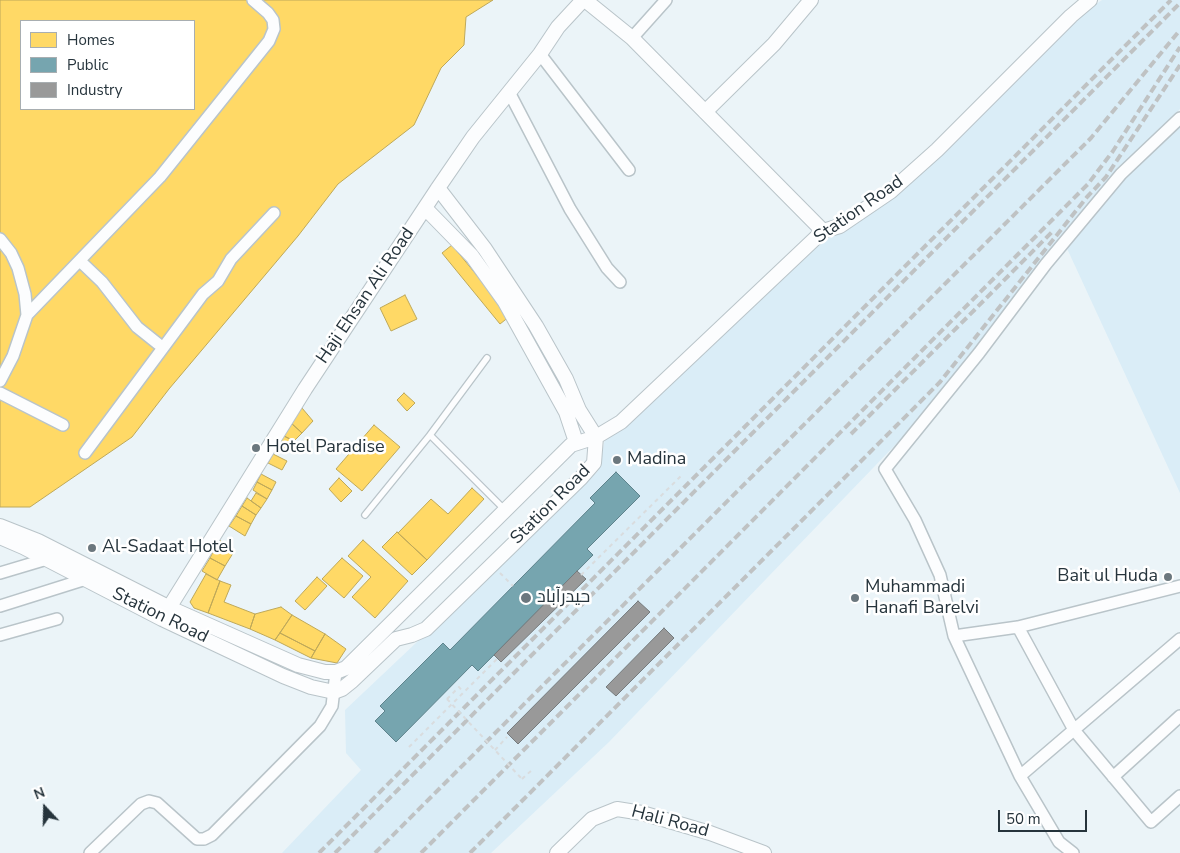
<!DOCTYPE html>
<html>
<head>
<meta charset="utf-8">
<style>
	body { margin:0 }
	#map { position:relative; width:1180px; height:853px; overflow:hidden; background:#ebf4f8; font-family:"Nunito Sans",sans-serif }
	canvas { display:block }
	.legend { position:absolute; left:20px; top:20px; width:175px; height:90px; box-sizing:border-box; background:#fff; border:1px solid #a8aeb1; margin:0; padding:6px 9px; list-style:none; font-size:15px; color:#26343c }
	.legend li { display:flex; align-items:center; gap:10px; height:25px }
	.legend b { width:25px; border:1px solid #a8aeb1 }
	.north { position:absolute; left:20px; top:783px; width:50px; height:50px; -webkit-text-stroke:4px #fff; paint-order:stroke; rotate:339deg; font-size:14px; font-weight:700; line-height:20px; text-align:center; color:#26343c }
	.north::after { content:''; display:block; margin:auto; width:18px; height:22px; background:#26343c; clip-path:polygon(50% 0,100% 100%,50% 72%,0 100%) }
	.scale { position:absolute; left:998px; top:810px; width:89px; height:22px; box-sizing:border-box; border:2px solid #26343c; border-top:0; padding-left:6px; font-size:15px; line-height:18px; white-space:nowrap; color:#26343c; -webkit-text-stroke:4px #fff; paint-order:stroke }
</style>
</head>
<body>
<div id="map">
<canvas width="1180" height="853"></canvas>
<ul class="legend">
<li><b style="height:14px;background:#ffd966"></b>Homes</li>
<li><b style="height:14px;background:#76a5af"></b>Public</li>
<li><b style="height:14px;background:#999"></b>Industry</li>
</ul>
<div class="north">N</div>
<div class="scale">50 m</div>
</div>
<script>
const c = document.querySelector('canvas').getContext('2d');
c.lineJoin = 'round';
function fill(path, color) { c.fillStyle = color; c.fill(path, 'evenodd'); }
const shape = rows => new Path2D(rows.map(r => 'M' + r).join(''));
function stroke(path, color, width, dash) { c.strokeStyle = color; c.lineWidth = width; c.lineCap = dash ? 'butt' : 'round'; c.setLineDash(dash || []); c.stroke(path); }
function label(font, color, halo, rows, align = 'center') {
  c.font = font + ' "Nunito Sans",Cairo,sans-serif'; c.lineWidth = 5; c.setLineDash([]); c.textBaseline = 'middle'; c.strokeStyle = halo; c.fillStyle = color; for (const [text, x, y, turn = 0] of rows) {
    c.save(); c.translate(x, y); c.rotate((+turn || 0) * Math.PI / 180); c.textAlign = isNaN(turn) ? turn : align; if (halo) c.strokeText(text, 0, 0); c.fillText(text, 0, 0); c.restore();
  }
}
const built = shape([
	[1102,0,1180,0,1180,109,1114,177,900,440,609,742,491,853,282,853,361,770,346,753,345,710,598,471,605,439,824,241,892,197,1090,8],
	[1180,118,1180,493,1064,242]
]);
const homes = shape([
	[0,0,493,0,466,17,464,45,441,68,414,125,338,184,298,236,169,389,132,437,30,507,0,507,0,0],
	[21,21,194,21,194,109,21,109,21,21],
	[452,245,510,316,500,324,442,253,452,245],
	[405,295,417,319,391,331,380,308,405,295],
	[404,393,415,403,407,411,397,400,404,393],
	[302,408,313,421,302,433,290,422,302,408],
	[290,422,302,433,294,441,282,435,290,422],
	[374,425,400,447,362,491,336,469,374,425],
	[282,435,294,441,288,453,276,447,282,435],
	[273,454,287,461,282,470,268,463,273,454],
	[261,474,276,482,272,490,257,482,261,474],
	[339,478,352,491,341,502,329,489,339,478],
	[257,482,272,490,267,499,253,490,257,482],
	[472,488,484,499,427,560,398,533,431,499,448,514,472,488],
	[256,493,267,499,261,508,251,501,256,493],
	[247,498,261,508,256,515,242,506,247,498],
	[242,506,256,515,251,524,236,516,242,506],
	[236,516,251,524,245,536,229,526,236,516],
	[397,532,427,560,412,575,382,547,397,532],
	[219,540,235,550,225,566,210,558,219,540],
	[363,540,408,581,375,618,352,597,371,577,348,556,363,540],
	[210,558,225,566,217,580,202,571,210,558],
	[342,558,363,576,344,598,322,579,342,558],
	[206,574,220,581,208,613,194,608,190,602,206,574],
	[317,577,327,586,305,610,295,601,317,577],
	[220,581,231,585,224,602,255,614,250,629,208,613,220,581],
	[281,607,292,615,275,640,250,629,255,614,281,607],
	[292,615,325,634,315,651,280,633,292,615],
	[280,633,315,651,311,658,275,640,280,633],
	[325,634,346,649,337,663,311,658,325,634]
]);
const public = shape([
	[616,472,640,496,587,549,593,555,478,671,472,665,396,742,375,721,385,711,380,706,443,643,450,650,595,503,590,498,616,472]
]);
const industry = shape([
	[577,571,586,579,501,662,494,655,577,571],
	[638,601,650,612,518,744,507,733,638,601],
	[664,628,674,638,616,696,606,687,664,628]
]);
const path = shape([
	[500,573,513,586],
	[581,575,682,475],
	[447,699,459,687,463,692],
	[409,747,497,659],
	[495,750,507,737],
	[522,779,533,769]
]);
const service = shape([
	[430,435,487,358],
	[365,515,430,435,505,510]
]);
const minor = shape([
	[632,38,666,0],
	[540,54,629,170],
	[509,92,570,209,607,268,620,282],
	[0,239,11,253,18,268,25,294,27,315,13,356,0,381],
	[80,261,102,282,137,327,162,347],
	[27,315,160,177,269,41,274,29,273,20,268,13,253,0],
	[0,393,63,425],
	[85,453,203,294,218,281,231,259,274,213],
	[0,573,47,559],
	[0,606,86,579],
	[1018,627,1074,730,1151,822,1180,796],
	[0,635,57,619],
	[954,636,1018,627,1180,586],
	[1020,776,1180,639],
	[1113,777,1180,716],
	[90,853,141,804,149,801,157,803,197,839,204,839,212,835,320,726,332,706,336,672],
	[1073,853,1059,842,1020,776,954,636,940,575,915,520,885,469,979,353,1046,264,1121,174,1180,118]
]);
const tertiary = shape([
	[585,0,632,38,823,231],
	[705,112,774,44,811,0],
	[438,188,485,249,536,326,566,379,579,410,596,437],
	[425,208,472,256,505,302,566,412,576,442],
	[0,526,38,541,170,608,298,665,325,672,336,672,346,668,571,445,596,437,621,422,823,231,840,226,890,192,937,150,1071,16,1090,0],
	[0,537,23,547,162,619,283,676,311,687,334,692,342,689,352,681,396,639,412,635,426,629,581,478,594,463,596,437],
	[162,619,305,389,438,188,473,137,540,54,558,27,583,0],
	[557,853,592,819,617,809,642,813,710,833,764,853]
]);
const rail = shape([
	[851,434,1054,230],
	[319,853,1171,0],
	[335,853,1180,3],
	[375,853,1091,138,1180,30],
	[421,853,1088,184,1113,151,1180,47],
	[470,853,940,382,1087,197,1106,177,1180,65]
]);
const pathBridge = shape([
	[447,699,522,779]
]);
const markers = [
	[256,448,5,"#6b777e"],
	[617,460,5,"#6b777e"],
	[92,548,5,"#6b777e"],
	[1168,577,5,"#6b777e"],
	[526,598,6,"#6b777e"],
	[855,598,5,"#6b777e"]
];
const streetNames = [
	["Station Road",859,210,-35],
	["Haji Ehsan Ali Road",366,296,-56],
	["Station Road",551,505,-45],
	["Station Road",160,616,26],
	["Hali Road",670,822,15]
];
const poiNames = [
	["Hotel Paradise",266,448],
	["Madina",627,460],
	["Al-Sadaat Hotel",102,548],
	["Bait ul Huda",1158,577,"right"],
	["Muhammadi",865,588],
	["Hanafi Barelvi",865,609],
	["حیدرآباد",537,598]
];
fill(built, '#daedf7');
fill(homes, '#ffd966');
stroke(homes, '#bea859', 1);
fill(public, '#76a5af');
stroke(public, '#5e838c', 1);
fill(industry, '#999');
stroke(industry, '#767b7d', 1);
stroke(service, '#b9c4c9', 8);
stroke(minor, '#b9c4c9', 14);
stroke(tertiary, '#b9c4c9', 16);
stroke(path, '#d9dcde', 2, [4, 4]);
stroke(service, '#fcfdfe', 5.5);
stroke(minor, '#fcfdfe', 11);
stroke(tertiary, '#fcfdfe', 14);
stroke(rail, '#bfc2c3', 4, [8, 4]);
stroke(pathBridge, '#d9dcde', 2, [4, 4]);
for (const [x, y, r, color] of markers) { const dot = new Path2D(); dot.arc(x, y, r, 0, 2 * Math.PI); c.fillStyle = color; c.fill(dot); stroke(dot, '#fff', 2); }
label('18px', '#26343c', '#fff', streetNames);
label('18px', '#26343c', '#fff', poiNames, 'left');
</script>
</body>
</html>
